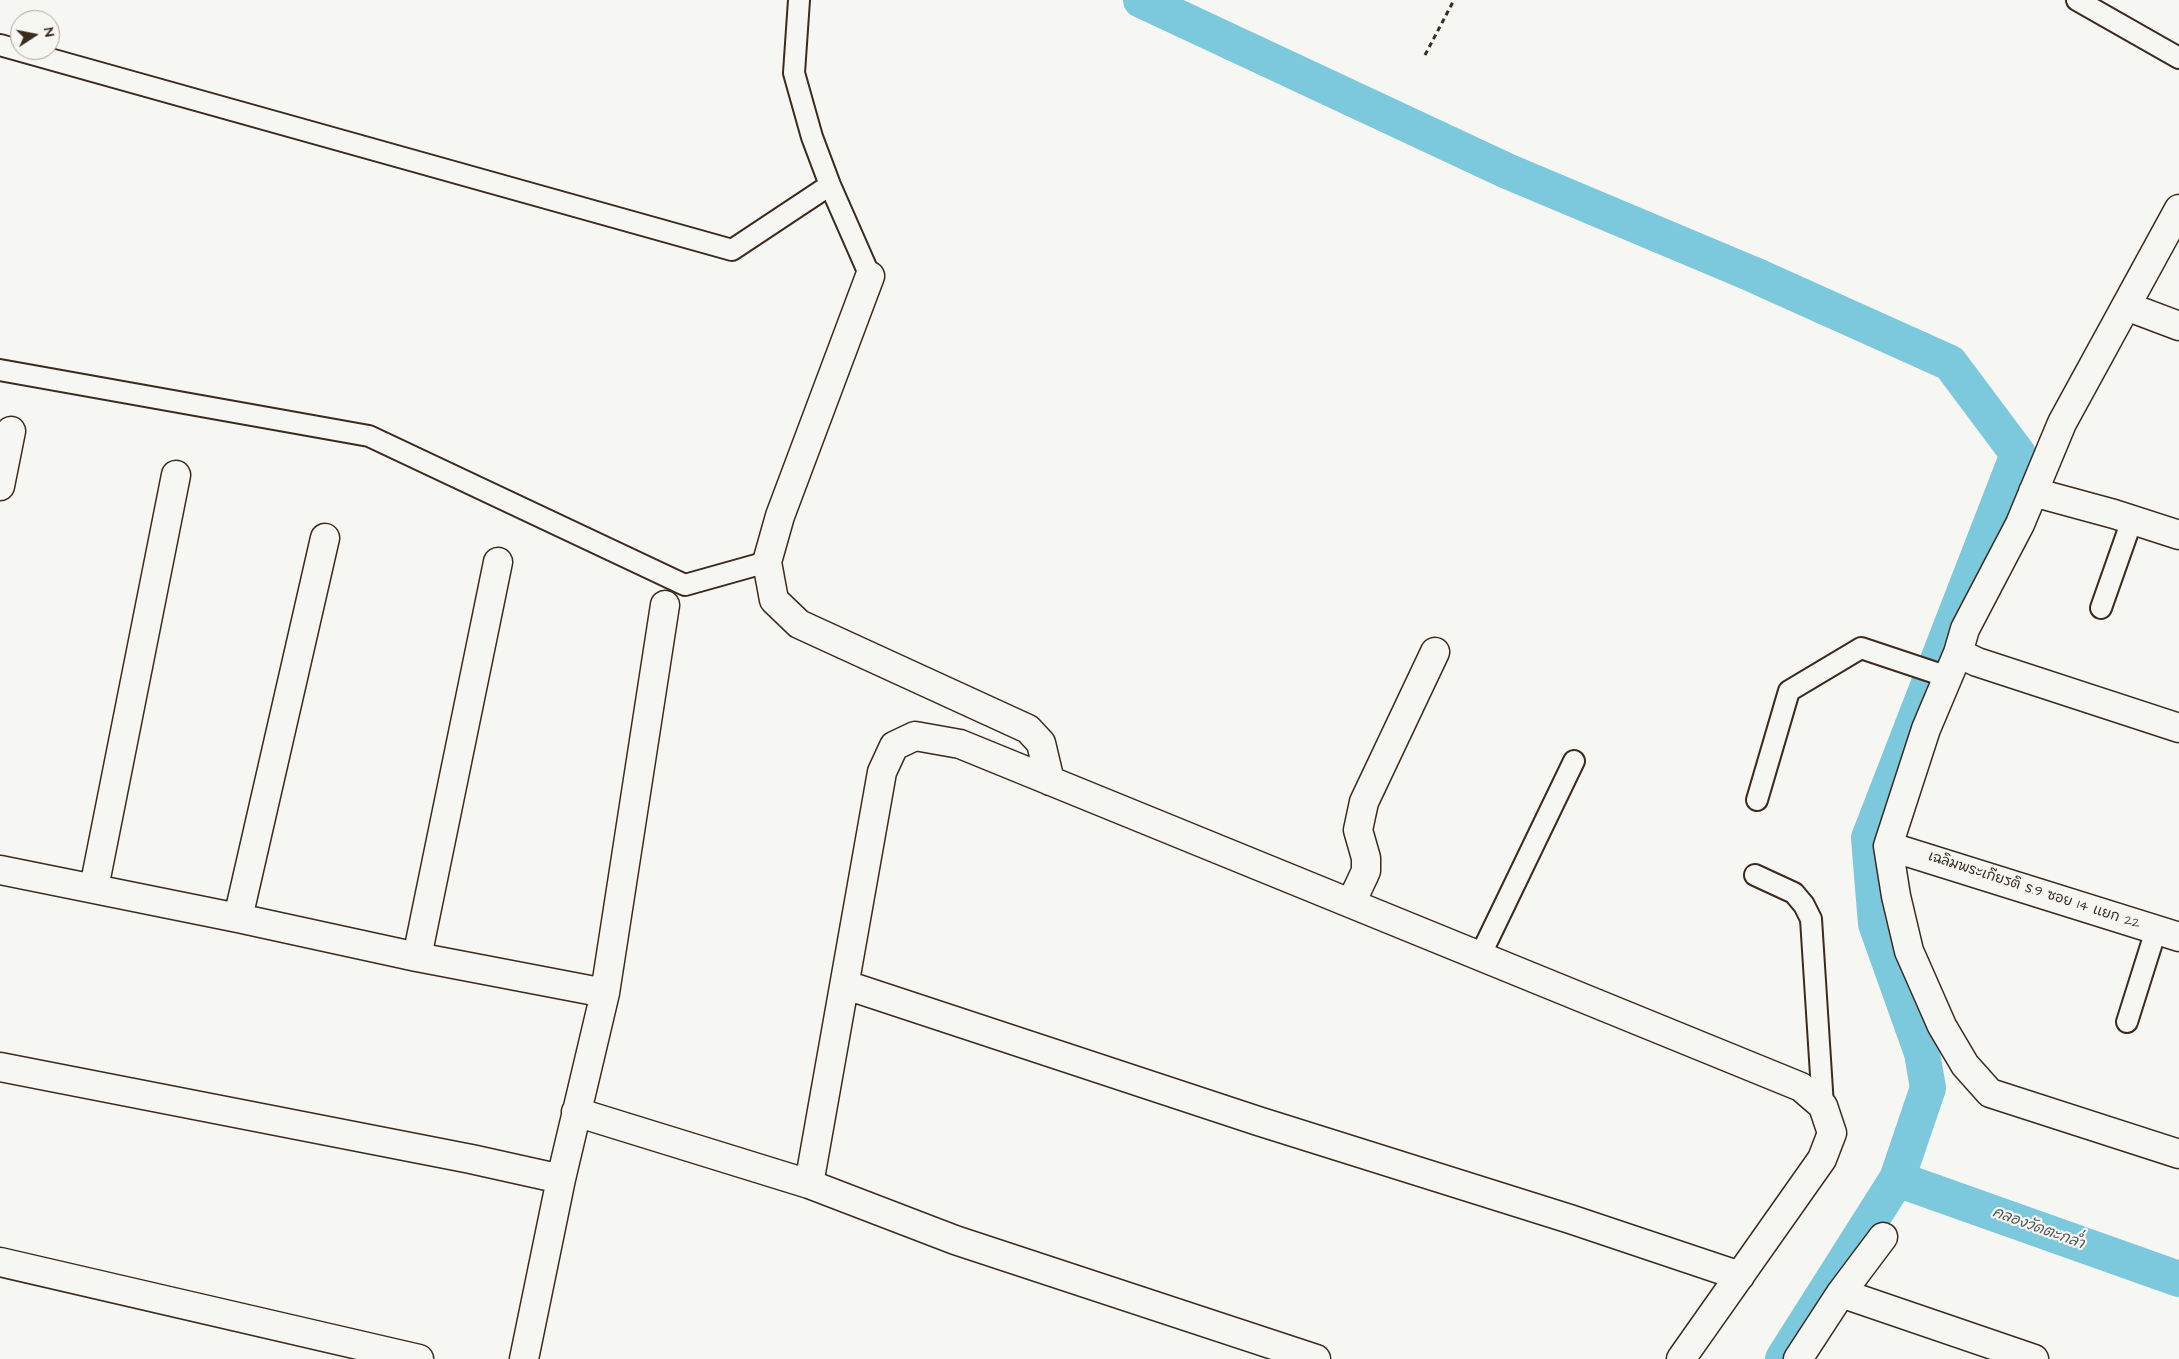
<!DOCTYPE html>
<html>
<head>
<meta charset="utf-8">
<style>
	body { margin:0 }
	#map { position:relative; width:2179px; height:1359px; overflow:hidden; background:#f6f6f2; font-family:"Architects Daughter",sans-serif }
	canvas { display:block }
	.north { position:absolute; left:10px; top:10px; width:50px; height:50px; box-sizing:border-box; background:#f6f6f2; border:1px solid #aba49d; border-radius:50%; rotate:79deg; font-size:14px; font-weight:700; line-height:20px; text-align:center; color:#3b2a1e }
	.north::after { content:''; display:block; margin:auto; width:18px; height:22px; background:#3b2a1e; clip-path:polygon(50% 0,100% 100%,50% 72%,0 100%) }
</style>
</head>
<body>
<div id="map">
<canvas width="2179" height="1359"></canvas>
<div class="north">N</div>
</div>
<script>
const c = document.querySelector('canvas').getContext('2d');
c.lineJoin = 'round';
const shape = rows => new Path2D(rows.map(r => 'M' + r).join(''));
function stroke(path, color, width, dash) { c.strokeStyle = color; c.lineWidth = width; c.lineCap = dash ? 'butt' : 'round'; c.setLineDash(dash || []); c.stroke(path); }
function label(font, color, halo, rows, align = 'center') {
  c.font = font + ' "Architects Daughter","Playpen Sans Thai",sans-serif'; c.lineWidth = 4.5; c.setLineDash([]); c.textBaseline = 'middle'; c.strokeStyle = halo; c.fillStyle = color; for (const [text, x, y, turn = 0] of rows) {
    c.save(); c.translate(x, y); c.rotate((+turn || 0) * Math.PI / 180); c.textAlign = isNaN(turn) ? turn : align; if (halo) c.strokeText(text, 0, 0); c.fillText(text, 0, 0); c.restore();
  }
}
const canal = shape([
	[1141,0,1507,171,1752,274,1950,363,2018,454,1869,838,1876,924,1922,1053,1928,1088,1897,1179,1783,1359],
	[1897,1179,2179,1279]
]);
const path = shape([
	[1425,55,1454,0]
]);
const service = shape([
	[799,0,794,73,812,137,830,185,870,276],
	[2077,0,2179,58],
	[0,45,732,250,830,185],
	[0,370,369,436,685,585,767,562],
	[2101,608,2132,520],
	[1757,800,1789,691,1861,648,1948,677],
	[1755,875,1794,893,1804,905,1811,919,1823,1106],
	[1480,956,1574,761],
	[2127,1022,2156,930]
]);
const minor = shape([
	[2179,209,2062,423,2020,524,1965,629,1958,653,1926,729,1888,846,1896,896,1909,951,1942,1026,1965,1065,1990,1093,2179,1154],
	[870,276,780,516,767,562,774,600,799,624,1028,729,1041,743,1050,781],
	[2126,306,2179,326],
	[0,486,11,431],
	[2033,492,2114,514,2179,535],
	[1958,653,1977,662,2179,728],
	[1888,846,2179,937],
	[0,870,238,918,417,957,605,993],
	[94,888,176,475],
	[1351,903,1366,871,1366,858,1358,830,1364,802,1435,652],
	[238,918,325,538],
	[417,957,498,562],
	[846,985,1258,1121,1570,1219,1740,1276],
	[0,1067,471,1159,561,1179],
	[576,1112,809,1184,955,1240,1316,1359],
	[809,1184,882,772,894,746,915,736,960,744,1801,1087,1823,1106,1832,1133,1822,1159,1681,1359],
	[0,1262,419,1359],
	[1841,1293,2034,1359],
	[524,1359,561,1179,605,993,665,605],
	[1798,1359,1841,1293,1883,1237]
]);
const streetNames = [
	["เฉลิมพระเกียรติ ร.9 ซอย 14 แยก 22",2034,891,18]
];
const waterNames = [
	["คลองวัดตะกล่ำ",2038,1229,20]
];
stroke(canal, '#7cc8dc', 36);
stroke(service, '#3b2a1e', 24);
stroke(minor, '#3b2a1e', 31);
stroke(path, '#3b2a1e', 3, [5, 4]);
stroke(service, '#f6f6f2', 20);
stroke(minor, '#f6f6f2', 28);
label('14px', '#3b2a1e', '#f6f6f2', streetNames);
label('italic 15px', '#4e5957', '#f6f6f2', waterNames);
</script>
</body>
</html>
